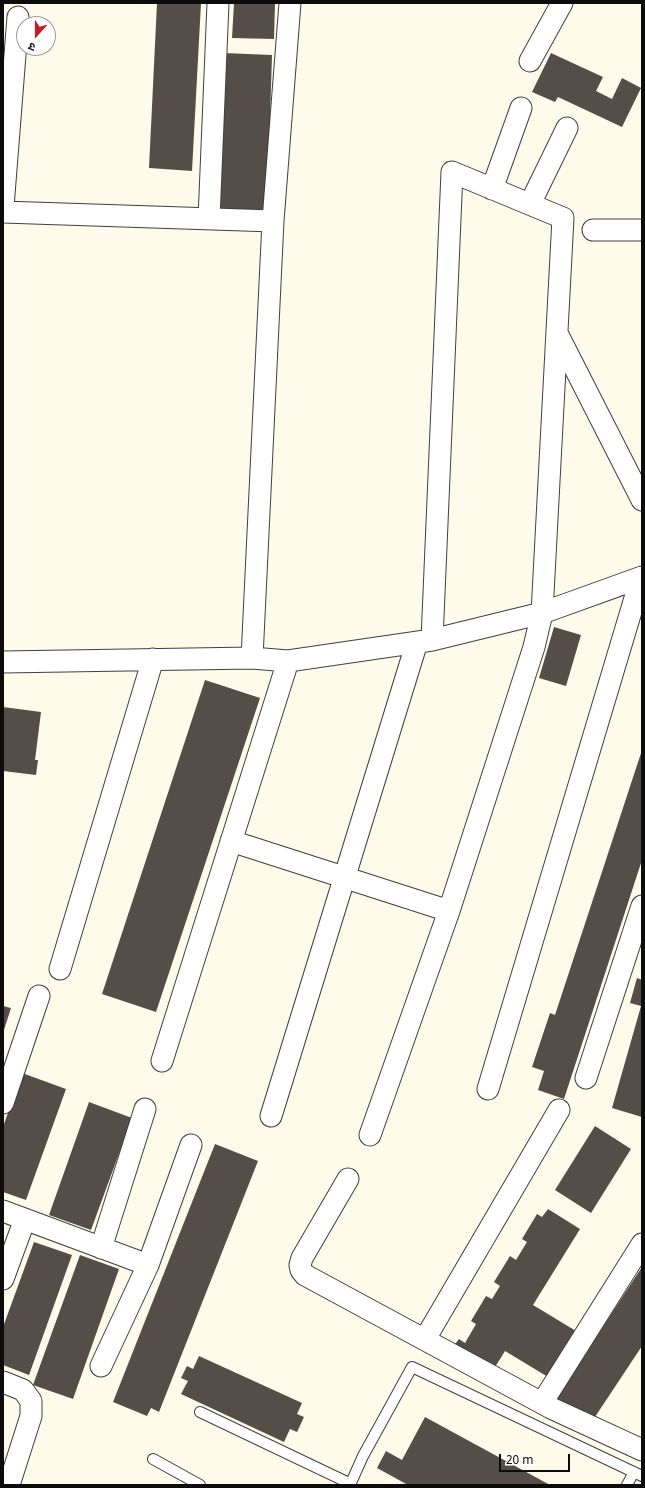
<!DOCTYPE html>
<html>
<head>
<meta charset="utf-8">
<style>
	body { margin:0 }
	#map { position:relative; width:645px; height:1488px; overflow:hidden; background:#fffbea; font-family:Georgia,"Noto Sans Devanagari",serif }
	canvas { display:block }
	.frame { position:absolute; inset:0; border:4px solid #0c0c0c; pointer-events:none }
	.north { position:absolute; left:16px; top:16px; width:40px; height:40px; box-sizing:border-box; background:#fff; border:1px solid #9e9e9e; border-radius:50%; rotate:201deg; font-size:11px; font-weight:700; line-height:16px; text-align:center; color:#0c0c0c }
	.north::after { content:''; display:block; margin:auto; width:14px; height:18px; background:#c01f26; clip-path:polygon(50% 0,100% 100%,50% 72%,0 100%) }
	.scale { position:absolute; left:499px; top:1454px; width:71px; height:18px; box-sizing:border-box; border:2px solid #0c0c0c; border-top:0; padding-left:5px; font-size:12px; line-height:14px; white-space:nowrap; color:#0c0c0c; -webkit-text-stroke:3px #fff; paint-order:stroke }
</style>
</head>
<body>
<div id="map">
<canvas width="645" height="1488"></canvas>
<div class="frame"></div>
<div class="north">उ</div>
<div class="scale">20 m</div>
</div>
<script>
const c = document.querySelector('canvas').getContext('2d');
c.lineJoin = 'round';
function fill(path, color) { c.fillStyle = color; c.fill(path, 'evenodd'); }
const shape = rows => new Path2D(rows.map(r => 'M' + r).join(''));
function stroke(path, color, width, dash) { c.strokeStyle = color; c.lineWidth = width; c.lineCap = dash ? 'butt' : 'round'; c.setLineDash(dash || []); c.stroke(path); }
const building = shape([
	[157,3,201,3,192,171,149,168],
	[234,3,275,3,274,39,232,38],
	[224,53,272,55,267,215,219,214],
	[551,53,603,77,596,91,612,99,622,78,641,88,622,127,558,97,555,102,532,92],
	[554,627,581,635,566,686,539,678],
	[205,680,260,698,156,1012,102,994],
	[3,707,41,712,35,760,38,760,36,775,3,771],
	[642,750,642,860,564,1099,538,1090,544,1071,532,1067,550,1013,555,1015],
	[637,978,642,980,642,1117,612,1108,641,1006,630,1003],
	[3,1006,11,1008,3,1033],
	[22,1073,66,1089,26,1200,3,1192,3,1127],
	[89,1102,132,1118,91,1230,49,1215],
	[595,1126,631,1149,591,1213,555,1190],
	[215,1144,258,1161,159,1412,151,1408,147,1416,113,1402],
	[548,1209,580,1229,533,1305,576,1331,548,1377,505,1351,492,1372,452,1348,459,1339,465,1343,476,1324,471,1321,486,1296,492,1299,500,1286,494,1282,510,1256,516,1260,527,1242,522,1239,537,1214,542,1217],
	[34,1242,72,1255,29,1375,3,1365,3,1327],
	[80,1255,119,1269,73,1399,33,1385],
	[642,1267,642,1346,591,1423,555,1400],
	[199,1356,302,1403,297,1414,304,1417,297,1432,290,1429,284,1442,181,1394,188,1381,181,1378,187,1366,193,1369],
	[425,1417,550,1485,408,1485,377,1468,386,1451,402,1460]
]);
const service = shape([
	[200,1412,351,1484],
	[153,1459,200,1485],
	[350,1485,363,1456,412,1367,642,1476],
	[627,1485,634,1472]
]);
const minor = shape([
	[530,61,562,3],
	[492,189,521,108],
	[530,204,567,128],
	[3,207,18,17],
	[3,212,273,221],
	[209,219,218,3],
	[593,230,642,230],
	[558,335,642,500],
	[252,658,273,221,290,3],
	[3,662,252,658,288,661,432,640,542,613,642,577],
	[231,841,449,911,534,647,542,613,563,218,452,172,432,640],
	[60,969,153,659],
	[162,1061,288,661],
	[586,1078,642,906],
	[488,1089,641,578],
	[3,1103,39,996],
	[271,1116,417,642],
	[370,1135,449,911],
	[348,1179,302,1258,300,1265,301,1270,305,1275,551,1408,642,1450],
	[3,1211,148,1265],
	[101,1248,145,1109],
	[3,1279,25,1219],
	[425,1339,559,1110],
	[101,1366,148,1265,191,1145],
	[3,1382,23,1390,31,1401,31,1416,9,1485],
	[542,1403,642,1244]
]);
fill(building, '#554d48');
stroke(service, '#3f3f3f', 12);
stroke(minor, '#3f3f3f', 23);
stroke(service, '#fff', 10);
stroke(minor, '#fff', 21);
</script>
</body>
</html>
